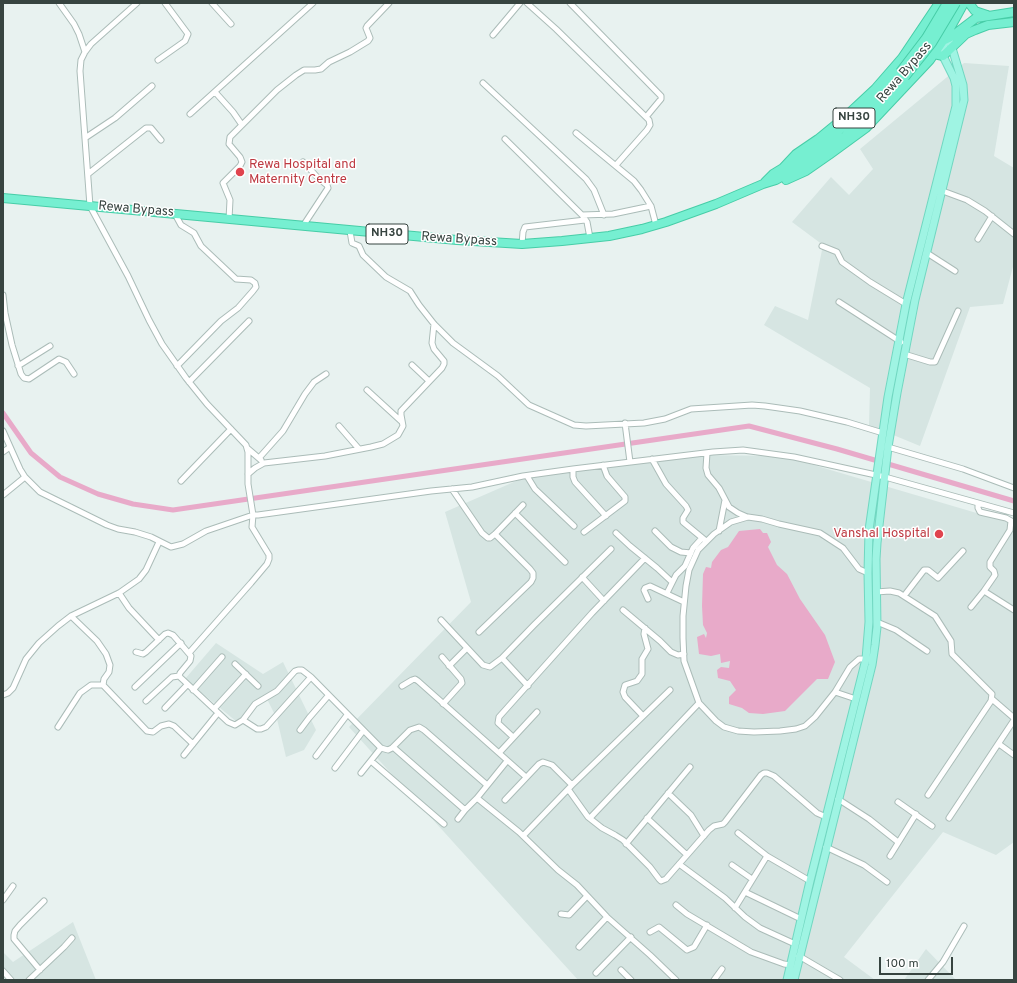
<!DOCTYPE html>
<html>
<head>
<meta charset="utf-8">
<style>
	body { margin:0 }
	#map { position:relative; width:1017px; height:983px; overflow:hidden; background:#e8f2f0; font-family:Overpass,sans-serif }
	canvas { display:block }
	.frame { position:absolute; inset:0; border:4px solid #374440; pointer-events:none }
	.scale { position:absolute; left:879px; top:957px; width:74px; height:18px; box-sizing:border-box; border:2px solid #374440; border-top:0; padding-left:5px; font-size:12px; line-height:14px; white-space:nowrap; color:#374440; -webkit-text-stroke:3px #fff; paint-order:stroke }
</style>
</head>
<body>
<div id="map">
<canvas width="1017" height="983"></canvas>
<div class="frame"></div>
<div class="scale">100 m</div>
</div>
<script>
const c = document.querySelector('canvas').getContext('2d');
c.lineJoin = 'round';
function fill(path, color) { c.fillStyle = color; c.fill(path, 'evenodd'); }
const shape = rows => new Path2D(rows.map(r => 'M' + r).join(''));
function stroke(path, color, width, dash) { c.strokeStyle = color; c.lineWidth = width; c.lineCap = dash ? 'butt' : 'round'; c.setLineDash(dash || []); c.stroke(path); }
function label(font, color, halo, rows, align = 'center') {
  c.font = font + ' Overpass,sans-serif'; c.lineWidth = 3; c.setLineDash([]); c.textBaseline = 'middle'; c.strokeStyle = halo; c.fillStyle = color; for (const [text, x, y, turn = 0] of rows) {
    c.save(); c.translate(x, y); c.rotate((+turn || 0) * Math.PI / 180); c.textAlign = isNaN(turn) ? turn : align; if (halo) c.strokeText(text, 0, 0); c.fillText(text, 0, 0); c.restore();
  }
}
const residential = shape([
	[964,63,1009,66,994,156,1014,168,1014,263,1003,304,970,307,920,446,869,425,870,388,764,325,775,306,808,320,823,245,792,222,831,177,849,195,873,169,860,149],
	[699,455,783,456,1014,524,1014,842,996,855,943,832,844,957,875,980,578,980,349,727,471,602,445,512,523,478],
	[216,643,263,674,283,662,316,730,304,750,286,757,277,719,265,695,237,722,185,679],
	[73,922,96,980,3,980,3,952,13,962],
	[926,949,956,980,904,980]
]);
const water = shape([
	[760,529,763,533,767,533,771,542,768,547,777,565,787,574,800,599,825,635,835,662,828,679,817,679,785,711,763,714,749,713,742,708,729,704,729,697,736,690,730,681,718,678,717,670,721,667,729,668,730,661,721,663,720,654,711,656,699,654,697,637,704,634,706,638,707,633,703,625,702,606,703,574,706,567,711,568,712,562,721,550,728,547,739,531]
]);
const canal = shape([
	[3,413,31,453,60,477,98,494,133,504,173,510,749,426,837,449,1014,501]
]);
const minor = shape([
	[59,3,74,24,79,34,85,52],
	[137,3,91,44,85,52,81,60,80,71,90,206,128,276,149,320,162,344,186,378,207,404,246,445,248,452,248,484,253,515,252,527,269,555,269,559,267,564,251,583,189,653],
	[212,3,231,24],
	[527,3,556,29,649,120,650,125,647,130,616,165],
	[570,3,661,96,661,99,646,117],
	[493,35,520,3],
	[158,60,185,41,188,34,165,3],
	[483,83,586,179,594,190,604,215],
	[215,92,233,112,242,125],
	[190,114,313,3],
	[576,133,634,181,641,190,651,206,656,225],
	[85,138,115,118,152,86],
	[505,139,582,215,587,222,590,238],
	[88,174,146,128,151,128,161,140],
	[940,190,967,200,985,211,1014,234],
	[175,214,181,225,194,233,201,246,236,279,251,280,255,283,256,287,253,291,238,308,221,321,177,366],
	[582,215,613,214,651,206],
	[229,219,230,200,223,183,240,166,242,162,240,157,229,144,230,137,277,90,296,75,304,70,315,70,321,69,329,62,350,52,368,41,370,38,366,28,367,26,389,3],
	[303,226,328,188,327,185,318,178,309,168,303,162],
	[350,231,352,243,359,246,363,255,386,277,410,291,419,305,434,324,453,343,498,376,529,405,574,425,586,426,644,423,665,419,691,409,752,405,765,406,800,411,847,422,883,433],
	[978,239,992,216],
	[522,244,523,232,525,227,585,220],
	[822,246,837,252,842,262,870,282,906,304],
	[927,253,955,271],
	[3,295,5,313,12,345,21,374,24,378,29,379,59,359,66,362,74,374],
	[839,302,901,342],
	[904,354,930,362,935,362,958,311],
	[412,365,429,381],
	[18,366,50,346],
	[189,382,249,321],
	[367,390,402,422],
	[625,423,630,462],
	[339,426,359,449],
	[3,431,20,469,25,477,40,492,107,525,118,529,135,532,151,537,171,547,183,544,206,531,253,515,258,515,431,491,472,487,523,476,573,469,713,452,743,450,794,457,885,477,1014,513],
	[888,447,963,469,1014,488],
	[247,448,261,460],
	[3,452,10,447],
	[707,453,706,468,708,475,719,488,729,507,738,513,747,517],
	[259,458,283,431,305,394,314,382,326,374],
	[652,459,666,484,686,506,688,510,683,518,683,522,706,541],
	[573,469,573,477,575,482,606,516],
	[248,474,255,468,264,463,325,456,371,447,383,444,398,435,403,426,401,415,401,411,442,368,444,364,444,361,434,349,432,343,434,324],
	[527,476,535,489,574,526],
	[181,481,231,429],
	[452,489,482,533,488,538,490,538,495,534,523,505],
	[3,495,25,477],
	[978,503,978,508,980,512,1006,518,1013,522],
	[515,513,565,562],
	[655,531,671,547,681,552,691,553],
	[719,531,725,500],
	[584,532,625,501,625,497,607,476,603,465],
	[616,533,630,546,657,568,672,582],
	[582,577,604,601],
	[984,591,1014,610],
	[876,592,890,591,899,593,935,616,951,641,952,654,992,694,991,701,928,795],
	[119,593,129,608,159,640],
	[667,593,676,575,685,566,693,548,702,538],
	[904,596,924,570,928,570,938,578,963,551],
	[648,599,644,590,645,588,650,586,684,602],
	[971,607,984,591,995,575,994,571,990,567,990,562,1010,530,1011,521],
	[623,610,660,641,671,652,678,655,684,654],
	[71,616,97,641,106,654,110,665,109,672,104,679,103,685,147,731,153,732,161,726,169,724,174,726,193,744],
	[441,620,483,665,490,667,502,658,534,625,611,549],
	[877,622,896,630,927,651],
	[479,632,531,582,533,578,533,573,530,569,495,534],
	[136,652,143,654,146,652,165,634,168,633,173,635,191,656,190,661,180,673,179,676,181,678,228,722,235,725,243,720,255,704,277,691,295,671,298,670,302,670,311,677,381,748,388,750,392,748,410,730,419,727,424,730,487,785],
	[442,657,461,679,462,683,443,704],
	[502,658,528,686],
	[866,659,859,659,850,667,835,692,815,717,805,726,796,729,780,731,754,732,738,731,724,727,716,721,699,703,684,661,683,638,683,616,686,586,689,570,698,550,714,534,731,522,748,517,762,519,779,524,820,533,843,548,859,569,868,573],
	[235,664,258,686],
	[449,666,467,648],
	[402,686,412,680,415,679,418,681,526,777],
	[135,687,181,643],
	[193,690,222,657],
	[835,692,856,699],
	[3,695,8,693,13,688,26,659,39,643,58,626,71,616,119,593,139,579,146,570,159,542],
	[992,699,1014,718],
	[146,701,172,677,179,676],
	[165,708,187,685],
	[214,709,246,674],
	[643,716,625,697,623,692,625,685,637,681,642,674,642,659,648,649,644,634,645,628],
	[243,720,257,729,261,729,266,727,311,677],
	[58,727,80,693,91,685,103,685],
	[300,730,309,718,328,696],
	[513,737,498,723,499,717,592,613,645,558],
	[999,744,1014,755],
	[393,747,465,810,477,798,519,832,558,870,577,885,607,917,650,955,676,980],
	[499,753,537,712],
	[184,755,218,713],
	[316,756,347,715],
	[371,761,444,824],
	[335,768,363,731],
	[361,773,381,748],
	[568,789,588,817,602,828,615,835,623,840,650,867,659,879,661,881,666,879,709,830,714,826,723,824,725,822,761,775,764,773,767,773,774,776,817,813,826,817],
	[668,793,691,815,704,836],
	[477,798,507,761],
	[838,799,869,819,898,842],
	[505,800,539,764,543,762,552,765,572,785],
	[898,802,932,826],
	[590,818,699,703],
	[647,818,687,855],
	[949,818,1014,720],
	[458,819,465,810],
	[738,833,767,856,810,881],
	[523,836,572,785,670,690],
	[626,844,690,767],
	[826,847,864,865,887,882],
	[890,856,916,814],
	[679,864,725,898,745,917,760,928,795,944],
	[732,865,752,879],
	[745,892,801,919],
	[3,900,13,886],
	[676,905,687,914,751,952,784,964,791,965],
	[735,908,767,856],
	[561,914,569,915,587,896],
	[650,932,659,927,687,950,694,947,707,925],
	[579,947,607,917],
	[799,956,840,980],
	[40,970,14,939,14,935,15,931,20,925,44,901],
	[621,970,631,980],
	[3,971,11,980],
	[596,973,631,937],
	[29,980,64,947,72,938],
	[714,980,722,969],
	[928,980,943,962,964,926]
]);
const major = shape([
	[787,980,810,881,866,659,869,622,868,573,869,530,888,397,906,304,956,106,956,86,954,78,943,56,945,40],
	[794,980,872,665,875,645,877,627,876,559,877,543,888,447,897,393,915,300,964,100,963,85,952,48,951,43]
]);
const highway = shape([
	[969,3,975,11,987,15],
	[942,40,945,40,951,37,976,18,1014,12],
	[930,51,934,54,943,56,966,34,975,30,988,25,1014,22],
	[781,170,796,154,818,139,846,116,875,89,902,58,939,3],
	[786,180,806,171,829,155,866,128,930,60,943,41,964,3],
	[765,182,773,174,824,143,842,128,861,112,900,72],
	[3,198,457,240,522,244,562,241,609,236,642,229,666,222,716,204,763,184,776,180,792,171,845,136,864,119,905,77]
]);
const highwayBridge = shape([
	[900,72,926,38,947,3],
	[905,77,932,43,956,3]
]);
const markers = [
	[240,172,5,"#e0444e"],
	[939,534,5,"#e0444e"]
];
const shields = [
	[854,118,42],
	[387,234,42]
];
const shieldNames = [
	["NH30",854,118],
	["NH30",387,234]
];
const streetNames = [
	["Rewa Bypass",905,73,-49],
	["Rewa Bypass",136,210,5],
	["Rewa Bypass",459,240,4]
];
const healthNames = [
	["Rewa Hospital and",249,165],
	["Maternity Centre",249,180],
	["Vanshal Hospital",930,534,"right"]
];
fill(residential, '#d6e5e2');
fill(water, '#e8aac9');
stroke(canal, '#e8aac9', 5);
stroke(minor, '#abbcb8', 7);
stroke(major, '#71d7c1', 9);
stroke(highway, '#47cda7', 10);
stroke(minor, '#fff', 5);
stroke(major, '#9ff4e3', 7);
stroke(highway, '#76efd1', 8);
stroke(highwayBridge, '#47cda7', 10, []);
stroke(highwayBridge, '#76efd1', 8);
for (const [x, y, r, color] of markers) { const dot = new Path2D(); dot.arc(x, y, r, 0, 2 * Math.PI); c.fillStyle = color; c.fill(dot); stroke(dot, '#fff', 1.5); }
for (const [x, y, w] of shields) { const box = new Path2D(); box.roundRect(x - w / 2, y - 10, w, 20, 3); c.fillStyle = '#fff'; c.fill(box); stroke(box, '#374440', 1); }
label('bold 12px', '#374440', null, shieldNames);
label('13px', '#374440', '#fff', streetNames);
label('13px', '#be3a42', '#fff', healthNames, 'left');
</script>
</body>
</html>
